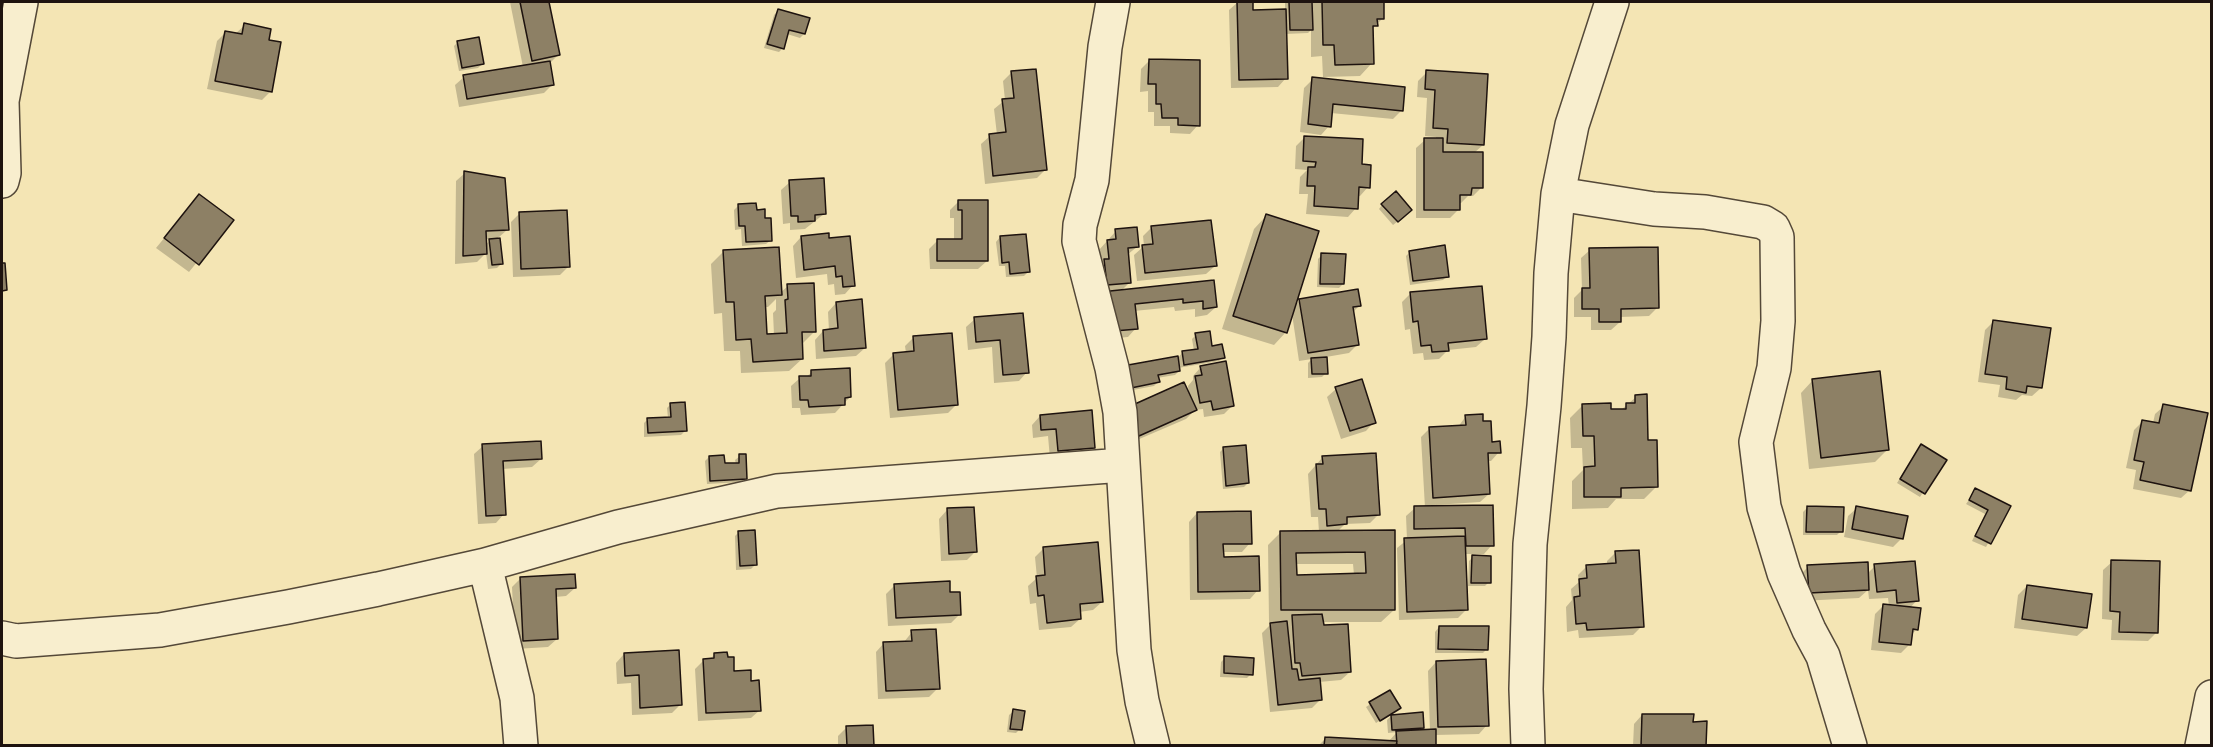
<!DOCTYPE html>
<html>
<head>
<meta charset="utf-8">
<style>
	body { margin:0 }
	#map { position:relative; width:2213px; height:747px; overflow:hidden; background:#f4e5b4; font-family:"EB Garamond",serif }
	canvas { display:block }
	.frame { position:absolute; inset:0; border:3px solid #1e130f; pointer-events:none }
</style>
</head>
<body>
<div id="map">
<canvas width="2213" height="747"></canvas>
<div class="frame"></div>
</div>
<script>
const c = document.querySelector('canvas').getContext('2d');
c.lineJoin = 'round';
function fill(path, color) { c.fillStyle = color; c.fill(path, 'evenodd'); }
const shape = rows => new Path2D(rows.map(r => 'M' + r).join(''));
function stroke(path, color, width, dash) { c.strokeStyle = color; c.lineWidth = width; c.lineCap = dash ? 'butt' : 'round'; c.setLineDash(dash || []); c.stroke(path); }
const shadow = shape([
	[510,2,548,2,559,54,550,63,552,85,544,93,459,107,455,85,464,77,523,67],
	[1238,2,1251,2,1252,11,1285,10,1285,2,1382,2,1383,18,1371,30,1372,63,1360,76,1323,77,1322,56,1311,57,1311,30,1308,33,1285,34,1286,78,1278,87,1231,88,1229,10],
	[778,11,804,34,800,38,787,34,783,48,779,52,764,48,774,15],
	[245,25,267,41,270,92,262,100,207,89,217,41,225,33,235,34],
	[458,42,482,64,478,68,459,71,454,46],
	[1149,61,1198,125,1190,134,1170,133,1170,126,1154,126,1154,112,1148,112,1148,91,1140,92,1141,69],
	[1012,72,1045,170,1037,178,985,184,981,144,990,136,997,135,994,109,1005,100,1003,81],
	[1427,72,1483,145,1474,153,1482,187,1473,196,1468,196,1461,203,1459,203,1459,209,1450,218,1416,218,1416,148,1425,140,1436,140,1436,137,1425,136,1427,98,1417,97,1418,81],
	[1313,79,1401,111,1393,119,1331,113,1329,126,1321,135,1300,132,1304,88],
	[1305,137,1360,166,1368,187,1360,196,1357,196,1356,208,1348,217,1306,214,1308,194,1299,194,1300,177,1307,170,1295,169,1296,146],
	[465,173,507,230,498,238,501,264,497,268,488,269,486,253,477,262,455,264,456,181],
	[484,239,492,239,485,245],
	[790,182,824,214,805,229,790,230,790,223,783,224,781,190],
	[199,196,231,220,189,272,156,248],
	[959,201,987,261,978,269,930,269,929,249,938,240,954,240,954,218,950,218,950,210],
	[1382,205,1407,214,1393,225,1379,209],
	[738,206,755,211,764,220,771,240,766,244,742,246,741,229,735,230,734,210],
	[520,213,568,267,560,275,513,277,511,222],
	[1266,216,1295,305,1300,300,1359,306,1352,313,1357,345,1349,353,1326,357,1326,373,1322,377,1308,378,1308,363,1312,359,1299,361,1292,314,1286,332,1274,345,1222,329,1254,229],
	[1152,227,1215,266,1206,274,1137,281,1134,255,1144,246,1143,236],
	[1116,231,1138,246,1127,255,1130,282,1120,292,1213,282,1216,307,1207,315,1195,317,1195,309,1175,311,1174,307,1134,311,1136,328,1128,337,1106,339,1102,301,1112,292,1099,293,1099,250],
	[801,237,827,240,853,285,845,294,835,295,834,284,828,285,827,274,796,278,793,246],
	[1000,237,1028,272,1024,276,1006,277,1005,266,999,266,996,242],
	[1590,250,1657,308,1649,316,1620,317,1620,322,1611,330,1591,330,1591,317,1574,317,1574,298,1582,290,1581,258],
	[724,251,780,293,788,286,815,331,802,344,802,359,789,371,741,373,740,351,724,351,722,313,714,314,711,264],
	[776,299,776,310,773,313,774,335,766,335,764,307,768,307],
	[1410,252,1447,276,1443,280,1410,285,1406,256],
	[1322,255,1343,284,1339,288,1317,287,1318,259],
	[1411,293,1485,339,1476,347,1448,350,1439,359,1424,360,1423,353,1413,354,1410,329,1405,330,1402,302],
	[836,303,865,348,856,356,816,359,815,340,823,331,829,331,828,312],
	[1022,314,1027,372,1019,381,994,383,992,347,968,350,966,327,975,319],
	[1994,321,2041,388,2032,396,2022,395,2016,400,1998,397,2000,385,1978,382,1985,330],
	[1196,335,1223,357,1219,361,1178,368,1179,371,1175,375,1157,378,1158,382,1154,386,1128,391,1128,366,1178,358,1182,353,1194,351,1192,339],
	[914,337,957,404,948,413,890,418,885,363,894,354,906,353,905,346],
	[1201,367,1233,405,1224,414,1204,417,1203,409,1195,410,1186,419,1130,443,1118,417,1189,395,1188,386,1193,380,1193,376],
	[812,372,850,397,835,413,801,415,800,408,792,408,791,386,800,378,806,377],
	[1813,380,1887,450,1875,462,1809,469,1801,393],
	[1336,389,1374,422,1366,431,1341,439,1327,397],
	[1636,397,1657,486,1644,499,1616,499,1608,508,1572,509,1572,481,1583,470,1582,448,1571,448,1570,418,1583,405,1609,410,1621,410],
	[671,404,685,431,681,435,644,437,644,423,648,419,668,418,667,408],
	[2164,406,2190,490,2181,498,2133,489,2136,470,2126,468,2134,430,2143,421,2153,423,2155,414],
	[1040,416,1094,447,1085,456,1050,459,1048,436,1033,438,1032,425],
	[1466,416,1482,423,1491,443,1499,452,1491,461,1487,461,1489,494,1480,502,1435,505,1435,508,1492,545,1484,554,1464,554,1466,586,1468,586,1469,561,1473,557,1489,582,1485,586,1466,586,1466,610,1458,618,1399,620,1397,548,1407,540,1406,516,1415,508,1425,508,1421,437,1430,428,1458,427],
	[483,446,541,459,532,467,502,469,504,514,496,523,478,524,474,454],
	[1224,448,1248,483,1244,487,1223,489,1220,452],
	[1917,450,1944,460,1920,497,1897,483],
	[740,456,746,478,742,482,707,484,705,461,709,457,723,465,736,464,735,460],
	[1322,458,1379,514,1370,523,1345,524,1337,532,1393,532,1394,610,1381,622,1322,622,1350,672,1341,680,1319,682,1320,700,1312,708,1270,712,1262,633,1273,622,1269,622,1268,545,1281,532,1319,532,1318,517,1311,517,1308,474],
	[1295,564,1353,564,1354,575,1295,576],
	[1976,490,2009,506,1986,547,1972,541,1985,514,1966,504],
	[1807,508,1841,531,1837,535,1803,535,1803,512],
	[1857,508,1902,538,1893,547,1844,537,1848,516],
	[947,510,975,552,967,560,941,561,939,519],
	[1197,513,1250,543,1242,552,1222,552,1223,559,1258,590,1250,599,1190,600,1189,522],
	[739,532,755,565,751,569,736,570,735,536],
	[1044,548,1102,602,1093,610,1079,612,1080,619,1071,627,1039,630,1036,603,1030,604,1028,586,1037,578,1035,557],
	[1616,552,1642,626,1633,635,1579,638,1578,630,1567,632,1566,607,1572,600,1571,589,1579,582,1578,575,1587,566,1607,565,1607,561],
	[2112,562,2156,633,2148,641,2111,640,2112,620,2102,619,2103,570],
	[1875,566,1917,600,1910,608,1916,630,1911,635,1909,645,1901,653,1871,650,1875,614,1884,605,1889,606,1888,598,1869,599,1868,590,1859,598,1801,601,1800,575,1808,567,1867,574],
	[520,579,575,588,566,596,555,597,557,639,548,647,515,649,512,587],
	[895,585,949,594,960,614,951,623,888,626,886,594],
	[2027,586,2086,628,2077,636,2014,628,2018,595],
	[1439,627,1487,649,1483,653,1435,653,1435,632],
	[912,632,938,688,929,697,878,699,876,652,884,643,904,642],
	[624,654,680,705,672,713,632,715,631,683,617,684,616,663],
	[715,654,733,673,750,682,760,710,751,718,698,721,695,669,704,660,709,660],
	[1225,658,1251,674,1247,678,1220,677,1221,662],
	[1436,662,1487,725,1479,734,1435,735,1435,746,1318,746,1325,739,1389,741,1397,732,1388,733,1387,720,1391,716,1423,727,1418,731,1430,731,1428,671],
	[1389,692,1399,708,1376,723,1366,707],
	[1014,711,1020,729,1016,733,1007,732,1009,715],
	[1642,715,1692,723,1705,746,1633,746,1634,724],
	[846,728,873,746,838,746,838,736]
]);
const building = shape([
	[520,2,549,2,560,55,532,61,520,2],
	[1237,2,1253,2,1253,10,1286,9,1288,79,1239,80,1237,2],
	[1289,2,1312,2,1313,30,1290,30,1289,2],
	[1322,2,1384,2,1384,19,1377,19,1378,26,1373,26,1374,64,1335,65,1334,45,1323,45,1322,2],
	[778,9,810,18,805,34,789,30,784,49,767,44,778,9],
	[244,23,271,29,269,40,281,42,272,92,215,81,225,31,242,34,244,23],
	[479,37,484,64,462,68,457,41,479,37],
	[1149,59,1200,60,1200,126,1178,125,1178,118,1162,118,1161,104,1156,104,1156,84,1148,84,1149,59],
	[550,61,554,85,467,99,463,75,550,61],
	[1036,69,1047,170,993,176,989,134,1006,132,1002,99,1014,98,1011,71,1036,69],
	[1426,70,1488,74,1484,145,1447,143,1448,129,1433,128,1435,90,1425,89,1426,70],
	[1312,77,1405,87,1403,111,1333,104,1331,127,1308,124,1312,77],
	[1304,136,1363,139,1362,164,1371,165,1370,188,1359,187,1358,209,1314,206,1315,186,1307,186,1308,167,1315,167,1316,162,1303,161,1304,136],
	[1424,138,1443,138,1443,152,1483,152,1483,188,1472,188,1471,195,1460,195,1460,210,1424,210,1424,138],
	[464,171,505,178,509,230,486,231,487,254,463,256,464,171],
	[824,178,826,214,815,215,815,221,798,222,798,216,791,216,789,180,824,178],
	[1396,191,1412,210,1398,222,1381,204,1396,191],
	[199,194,234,220,199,265,164,238,199,194],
	[958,200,988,200,988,261,937,261,937,239,962,239,962,210,958,210,958,200],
	[756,203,757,210,765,209,765,218,771,218,772,241,746,242,745,226,739,226,738,204,756,203],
	[567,210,570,267,521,269,519,212,567,210],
	[1266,214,1319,231,1287,333,1233,316,1266,214],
	[1211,220,1217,266,1145,273,1142,245,1153,244,1151,226,1211,220],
	[1137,227,1139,247,1128,248,1131,283,1107,285,1104,259,1109,259,1107,240,1116,239,1115,229,1137,227],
	[829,233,829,238,850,236,855,286,843,287,842,276,836,277,835,266,804,270,801,236,829,233],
	[1026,234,1030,272,1010,274,1009,262,1002,263,1000,236,1026,234],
	[500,238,503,264,492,265,489,239,500,238],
	[1445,245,1449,277,1413,281,1409,251,1445,245],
	[779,247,782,295,765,296,767,334,787,333,785,300,788,299,787,284,814,283,816,332,802,332,803,359,753,362,751,339,736,340,734,302,726,302,723,250,779,247],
	[1658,247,1659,308,1621,309,1621,322,1599,322,1599,309,1582,309,1582,288,1590,288,1589,248,1658,247],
	[1321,253,1346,254,1344,284,1320,284,1321,253],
	[2,263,5,263,7,290,2,291,2,263],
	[1214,280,1217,307,1203,309,1203,301,1183,303,1183,299,1135,304,1138,329,1114,331,1110,291,1214,280],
	[1482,286,1487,339,1448,343,1449,351,1432,352,1431,345,1421,346,1418,321,1413,322,1410,292,1482,286],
	[1358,289,1361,306,1353,307,1359,345,1308,353,1299,299,1358,289],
	[862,299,866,348,824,351,823,330,838,328,836,302,862,299],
	[1023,313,1029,373,1003,375,1000,340,976,342,974,317,1023,313],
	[1993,320,2051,328,2042,388,2027,386,2026,393,2006,389,2007,377,1985,374,1993,320],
	[1210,331,1212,346,1222,344,1225,358,1184,365,1182,351,1198,349,1195,333,1210,331],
	[952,333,958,405,898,410,893,353,914,351,913,336,952,333],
	[1178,356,1180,371,1158,375,1160,382,1131,388,1128,365,1178,356],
	[1327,357,1328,374,1312,374,1311,358,1327,357],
	[1226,361,1234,406,1213,410,1211,401,1200,403,1195,376,1202,375,1200,366,1226,361],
	[850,368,851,397,845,398,845,405,809,407,808,400,800,400,799,376,811,376,811,370,850,368],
	[1880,371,1889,450,1821,458,1812,379,1880,371],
	[1362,379,1376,423,1350,431,1335,387,1362,379],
	[1184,382,1197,410,1139,436,1126,408,1184,382],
	[1647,394,1648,440,1657,440,1658,487,1621,488,1621,497,1584,497,1584,467,1595,466,1594,436,1583,436,1582,404,1611,403,1611,409,1626,409,1626,403,1635,403,1635,395,1647,394],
	[685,402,687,431,648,433,647,418,671,417,670,403,685,402],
	[2163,404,2208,413,2191,491,2140,480,2144,462,2134,460,2142,420,2159,423,2163,404],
	[1092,410,1095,448,1058,451,1056,429,1041,430,1040,415,1092,410],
	[1483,414,1483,421,1491,421,1492,442,1500,441,1501,453,1488,453,1490,494,1433,498,1429,427,1466,425,1465,415,1483,414],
	[541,441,542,459,503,461,506,515,486,516,482,444,541,441],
	[1921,444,1947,460,1925,494,1900,479,1921,444],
	[1246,445,1249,483,1226,486,1223,447,1246,445],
	[1376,453,1380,515,1347,517,1347,524,1327,526,1326,509,1319,509,1316,464,1323,464,1322,456,1376,453],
	[739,454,746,454,747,479,710,481,709,456,724,455,725,463,739,463,739,454],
	[1975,488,2011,506,1991,544,1975,536,1988,510,1969,500,1975,488],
	[1493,505,1494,546,1466,546,1465,528,1414,529,1414,506,1493,505],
	[1807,506,1844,507,1843,532,1806,532,1807,506],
	[1856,506,1908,516,1903,539,1852,529,1856,506],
	[974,507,977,552,949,554,947,508,974,507],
	[1251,511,1252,544,1223,544,1224,557,1259,556,1260,591,1198,592,1197,512,1251,511],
	[755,530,757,565,740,566,738,531,755,530],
	[1395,530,1395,610,1281,610,1280,531,1395,530],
	[1365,552,1366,573,1297,575,1296,553,1365,552],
	[1465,536,1468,610,1407,612,1404,538,1465,536],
	[1098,542,1103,602,1080,604,1081,619,1047,623,1044,595,1038,596,1036,576,1045,575,1043,547,1098,542],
	[1639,550,1644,627,1587,630,1586,623,1576,624,1574,597,1580,596,1579,579,1587,578,1586,565,1616,563,1615,551,1639,550],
	[1472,555,1491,556,1491,583,1471,583,1472,555],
	[2111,560,2160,561,2158,633,2119,632,2120,612,2110,611,2111,560],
	[1915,561,1919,601,1897,603,1896,590,1877,592,1874,564,1915,561],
	[1868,562,1869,590,1809,593,1807,565,1868,562],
	[575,574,576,588,556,589,558,639,523,641,520,577,575,574],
	[950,581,950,592,960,592,961,615,896,618,894,584,950,581],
	[2027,585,2092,594,2087,628,2022,619,2027,585],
	[1883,604,1921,608,1918,630,1913,629,1911,645,1879,642,1883,604],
	[1322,614,1324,625,1348,624,1351,672,1302,676,1300,663,1295,663,1292,615,1322,614],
	[1287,621,1292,669,1297,669,1299,680,1320,678,1322,700,1278,705,1270,623,1287,621],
	[1439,626,1489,626,1488,650,1438,649,1439,626],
	[936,629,940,689,886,691,883,642,912,641,911,630,936,629],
	[679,650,682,705,640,708,639,675,625,676,624,653,679,650],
	[727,652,728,657,734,657,734,671,751,670,751,681,759,680,761,711,706,713,703,659,714,658,714,653,727,652],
	[1224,656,1254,658,1253,675,1224,673,1224,656],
	[1486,659,1489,726,1438,727,1436,661,1486,659],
	[1390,690,1401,708,1380,721,1369,702,1390,690],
	[1013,709,1025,711,1022,730,1010,729,1013,709],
	[1423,712,1424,728,1392,730,1391,715,1423,712],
	[1642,714,1694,714,1693,722,1707,721,1706,746,1641,746,1642,714],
	[873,725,874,746,847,746,846,726,873,725],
	[1436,729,1436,746,1397,746,1396,731,1436,729],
	[1325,737,1397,741,1396,746,1324,746,1325,737]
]);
const minor = shape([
	[1113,2,1105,47,1092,180,1080,225,1079,241,1112,368,1120,412,1134,650,1142,701,1153,746],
	[2,181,4,173,2,101,21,2],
	[1558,194,1654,209,1705,212,1763,222,1773,228,1777,237,1778,321,1774,368,1756,442,1764,507,1784,573,1809,630,1823,656,1850,746],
	[485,565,517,698,521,746],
	[2,638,16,641,160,630,288,607,378,589,485,565,618,527,777,491,1123,465],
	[1528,746,1526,689,1530,544,1544,406,1549,337,1551,273,1558,194,1572,125,1612,2],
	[2202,746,2212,697]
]);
fill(shadow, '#0003');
fill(building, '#8d8065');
stroke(building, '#1e130f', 1.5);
stroke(minor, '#544838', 36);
stroke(minor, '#f8eece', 33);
</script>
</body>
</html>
